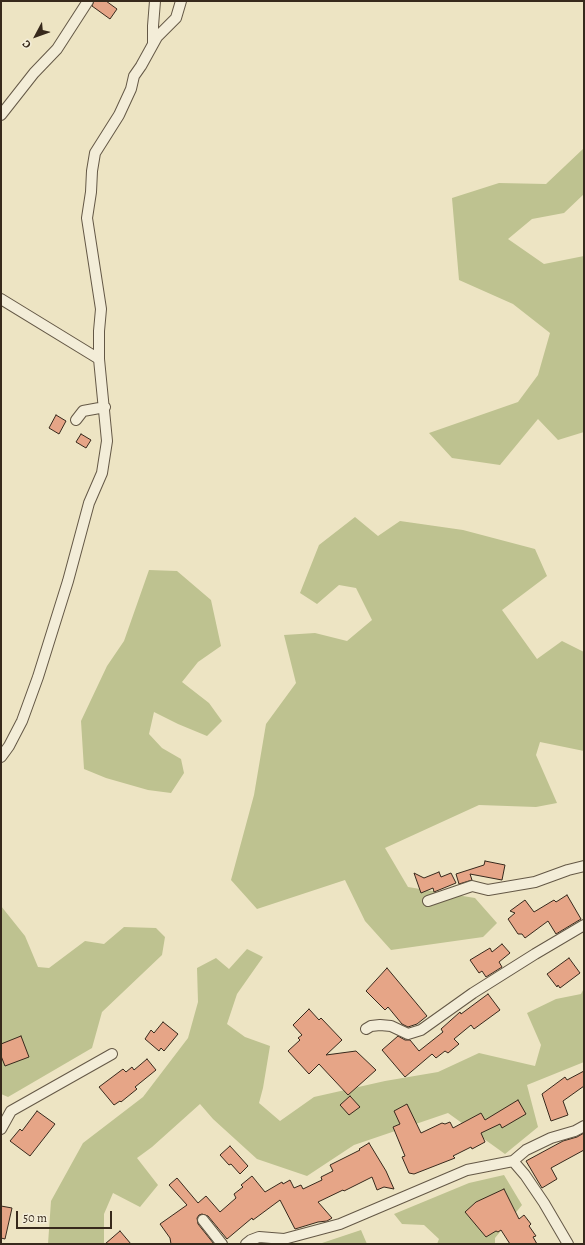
<!DOCTYPE html>
<html>
<head>
<meta charset="utf-8">
<style>
	body { margin:0 }
	#map { position:relative; width:585px; height:1245px; overflow:hidden; background:#ede4c3; font-family:Alegreya,serif }
	canvas { display:block }
	.frame { position:absolute; inset:0; border:2px solid #37291c; pointer-events:none }
	.north { position:absolute; left:16px; top:16px; width:40px; height:40px; -webkit-text-stroke:3px #f3edd8; paint-order:stroke; rotate:229deg; font-size:11px; font-weight:700; line-height:16px; text-align:center; color:#37291c }
	.north::after { content:''; display:block; margin:auto; width:14px; height:18px; background:#37291c; clip-path:polygon(50% 0,100% 100%,50% 72%,0 100%) }
	.scale { position:absolute; left:16px; top:1211px; width:96px; height:18px; box-sizing:border-box; border:2px solid #37291c; border-top:0; padding-left:5px; font-size:12px; line-height:14px; white-space:nowrap; color:#37291c; -webkit-text-stroke:3px #f3edd8; paint-order:stroke }
</style>
</head>
<body>
<div id="map">
<canvas width="585" height="1245"></canvas>
<div class="frame"></div>
<div class="north">С</div>
<div class="scale">50 m</div>
</div>
<script>
const c = document.querySelector('canvas').getContext('2d');
c.lineJoin = 'round';
function fill(path, color) { c.fillStyle = color; c.fill(path, 'evenodd'); }
const shape = rows => new Path2D(rows.map(r => 'M' + r).join(''));
function stroke(path, color, width, dash) { c.strokeStyle = color; c.lineWidth = width; c.lineCap = dash ? 'butt' : 'round'; c.setLineDash(dash || []); c.stroke(path); }
const green = shape([
	[584,148,584,194,564,213,532,219,508,239,544,264,584,256,584,432,558,440,538,419,500,465,452,458,429,433,518,402,538,375,550,333,513,304,459,280,452,198,499,183,546,184],
	[355,517,378,536,400,521,463,530,535,549,547,576,502,610,537,659,562,641,584,652,584,751,540,742,536,755,557,803,536,807,479,805,385,848,408,887,475,898,497,923,483,937,391,950,365,921,345,880,257,909,231,880,254,795,266,724,296,683,284,635,315,633,347,641,372,620,356,588,339,585,317,604,300,593,319,545],
	[149,570,177,571,211,600,221,646,198,662,182,682,209,703,222,721,207,736,178,724,154,712,149,734,162,748,181,759,184,773,171,793,148,790,106,778,84,769,81,721,107,666,124,641],
	[1,906,25,936,38,967,49,968,85,941,104,944,124,927,156,928,165,937,162,955,102,1012,92,1048,8,1097,1,1094],
	[247,949,263,957,237,994,227,1024,245,1037,270,1046,263,1088,259,1103,280,1121,314,1097,385,1081,438,1072,479,1053,535,1066,541,1045,527,1013,556,999,581,994,584,988,584,1062,527,1085,538,1127,505,1154,448,1113,354,1145,307,1176,257,1159,213,1119,200,1104,152,1147,137,1158,158,1185,140,1207,113,1193,104,1214,104,1244,48,1244,51,1201,83,1143,143,1097,188,1038,198,1002,197,968,216,958,229,969],
	[504,1175,522,1205,495,1238,495,1244,437,1244,439,1239,424,1225,402,1224,394,1214,469,1183],
	[361,1230,367,1244,319,1244]
]);
const building = shape([
	[94,1,106,1,117,9,110,19,92,6,94,1],
	[56,415,66,421,59,434,49,428,56,415],
	[81,434,91,440,86,448,76,442,81,434],
	[485,861,505,865,502,880,470,874,472,880,459,884,456,874,484,865,485,861],
	[439,872,441,877,451,873,456,883,434,892,433,888,421,893,414,873,424,878,439,872],
	[567,895,581,919,556,934,548,921,525,938,522,934,518,934,508,919,515,913,510,911,525,900,534,912,554,900,556,902,567,895],
	[502,944,510,953,499,962,502,967,486,977,482,971,479,973,470,960,490,948,492,952,502,944],
	[569,958,580,973,560,988,558,985,557,987,547,974,569,958],
	[387,968,427,1016,417,1024,408,1027,402,1024,388,1007,385,1010,366,991,387,968],
	[488,994,500,1010,474,1029,471,1025,454,1039,459,1044,448,1053,445,1051,436,1058,432,1054,405,1077,382,1050,398,1036,405,1040,410,1040,419,1051,443,1032,441,1029,460,1012,461,1014,488,994],
	[309,1009,319,1020,321,1018,342,1040,326,1055,356,1051,376,1070,348,1095,319,1064,309,1074,288,1051,300,1040,298,1038,302,1035,293,1025,309,1009],
	[163,1022,178,1034,164,1051,161,1048,159,1051,145,1039,151,1030,154,1033,163,1022],
	[21,1036,29,1057,5,1066,1,1056,1,1044,21,1036],
	[147,1059,156,1070,135,1087,137,1089,121,1102,120,1101,114,1105,99,1087,123,1069,126,1072,132,1067,134,1070,147,1059],
	[584,1071,584,1086,563,1101,568,1115,551,1121,542,1094,565,1077,567,1080,584,1071],
	[350,1096,360,1107,349,1115,340,1105,350,1096],
	[518,1100,526,1114,502,1128,500,1124,481,1133,485,1142,472,1149,471,1147,453,1156,455,1158,414,1174,409,1173,402,1157,405,1156,393,1127,400,1124,394,1111,407,1104,421,1133,442,1123,445,1124,450,1122,453,1128,481,1113,485,1120,518,1100],
	[37,1111,55,1124,30,1156,10,1141,20,1129,22,1131,37,1111],
	[584,1133,584,1150,551,1168,557,1179,542,1188,526,1161,563,1141,577,1137,584,1133],
	[369,1143,386,1171,394,1189,384,1187,377,1190,372,1177,344,1191,343,1190,318,1202,332,1218,327,1221,318,1222,295,1229,280,1200,253,1220,252,1218,227,1239,208,1216,202,1214,199,1215,197,1218,198,1224,214,1244,171,1244,170,1238,160,1224,187,1205,169,1185,177,1178,198,1203,206,1196,220,1212,236,1198,234,1194,243,1187,241,1185,252,1176,265,1192,282,1182,283,1184,290,1180,294,1188,301,1185,303,1189,322,1180,321,1177,333,1171,330,1165,360,1150,359,1149,369,1143],
	[230,1146,248,1166,240,1174,231,1164,229,1165,220,1155,230,1146],
	[504,1189,519,1219,524,1215,531,1224,529,1226,536,1236,533,1237,537,1244,510,1244,501,1230,498,1232,496,1231,486,1237,465,1212,476,1202,504,1189],
	[1,1206,12,1208,5,1239,1,1238,1,1206],
	[120,1231,131,1244,105,1244,120,1231]
]);
const street = shape([
	[153,43,153,26,155,1],
	[1,115,34,73,57,49,88,1],
	[1,299,99,359,99,331,101,309,87,218,91,192,92,171,95,153,119,115,131,89,134,76,141,66,157,37,176,18,181,1],
	[76,420,83,411,105,407],
	[1,757,9,746,22,721,38,677,68,581,89,503,102,473,107,441,99,359],
	[428,901,472,886,488,890,535,882,568,870,584,866],
	[366,1029,371,1026,380,1025,391,1026,408,1034,421,1030,473,993,535,954,584,925],
	[1,1129,11,1111,112,1054],
	[513,1161,526,1150,551,1138,575,1131,584,1126],
	[203,1220,222,1244],
	[246,1244,251,1240,259,1237,284,1239,340,1224,467,1170,513,1161,525,1175,544,1203,568,1244]
]);
fill(green, '#bec290');
fill(building, '#e6a587');
stroke(building, '#37291c', 1);
stroke(street, '#645846', 12);
stroke(street, '#f3edd8', 10);
</script>
</body>
</html>
